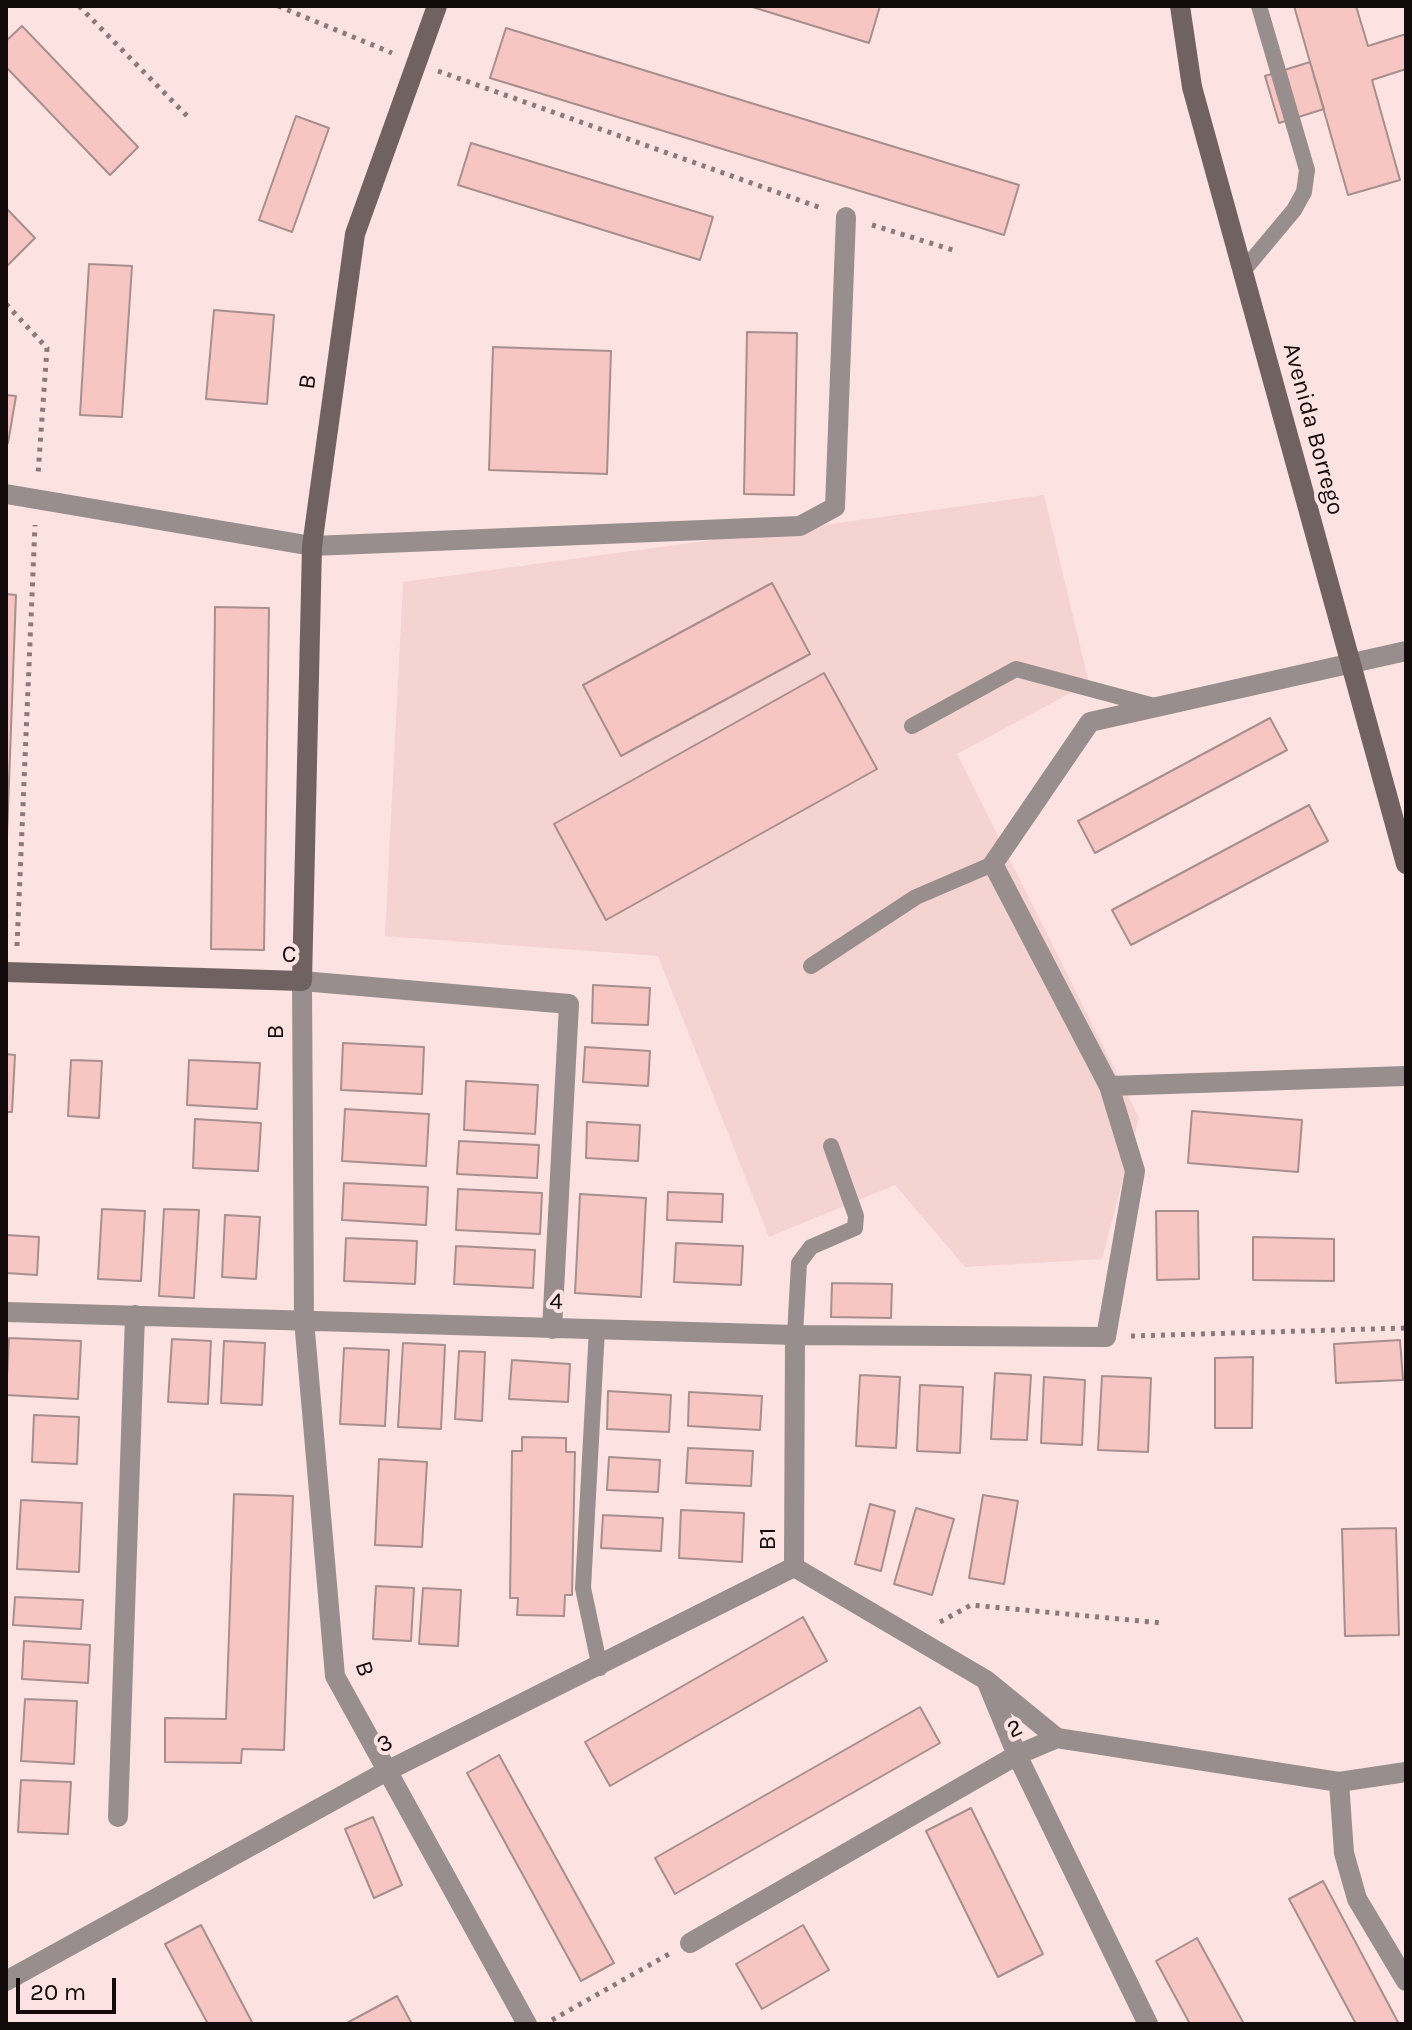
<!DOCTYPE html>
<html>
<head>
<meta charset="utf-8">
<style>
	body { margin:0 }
	#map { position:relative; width:1412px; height:2030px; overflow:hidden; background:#fce3e2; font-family:Karla,sans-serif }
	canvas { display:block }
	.frame { position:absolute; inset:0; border:8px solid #130b0b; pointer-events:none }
	.scale { position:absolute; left:16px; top:1978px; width:100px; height:36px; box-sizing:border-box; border:4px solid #130b0b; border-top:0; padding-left:10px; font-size:24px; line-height:28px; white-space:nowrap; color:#130b0b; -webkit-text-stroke:6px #fce3e2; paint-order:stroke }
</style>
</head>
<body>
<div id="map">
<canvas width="1412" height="2030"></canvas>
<div class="frame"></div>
<div class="scale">20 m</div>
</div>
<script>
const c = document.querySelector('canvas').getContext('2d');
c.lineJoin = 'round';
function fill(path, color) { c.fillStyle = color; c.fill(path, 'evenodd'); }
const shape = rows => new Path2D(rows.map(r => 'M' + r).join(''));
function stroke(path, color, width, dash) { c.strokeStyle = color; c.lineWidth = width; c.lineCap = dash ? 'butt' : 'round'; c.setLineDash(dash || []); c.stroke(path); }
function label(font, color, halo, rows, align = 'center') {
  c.font = font + ' Karla,sans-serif'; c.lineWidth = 8; c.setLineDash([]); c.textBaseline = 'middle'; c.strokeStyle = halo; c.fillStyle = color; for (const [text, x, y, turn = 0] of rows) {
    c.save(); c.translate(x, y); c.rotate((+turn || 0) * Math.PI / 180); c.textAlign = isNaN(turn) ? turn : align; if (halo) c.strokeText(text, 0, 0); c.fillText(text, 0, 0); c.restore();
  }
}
const built = shape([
	[1044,495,1089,683,957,754,1139,1118,1102,1259,965,1267,895,1185,769,1237,658,956,385,936,403,582]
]);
const building = shape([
	[749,6,880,6,869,43,749,6],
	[1294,6,1356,6,1368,46,1406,34,1406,69,1372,80,1400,180,1348,195,1294,6],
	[22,26,138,147,110,175,6,67,6,41,22,26],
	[506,28,1019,185,1004,235,490,78,506,28],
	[1310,62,1324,109,1279,123,1265,76,1310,62],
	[296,116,329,128,292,232,259,220,296,116],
	[471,143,713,217,700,260,458,185,471,143],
	[6,208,35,238,6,267,6,208],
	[89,264,132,266,122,417,80,415,89,264],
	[214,310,274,315,267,404,206,399,214,310],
	[747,332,797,333,794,495,744,494,747,332],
	[493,347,611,351,607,474,489,470,493,347],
	[6,395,16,396,8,443,6,443,6,395],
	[772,583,810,654,621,756,583,685,772,583],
	[6,594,16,595,6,862,6,594],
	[215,607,269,608,264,950,211,949,215,607],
	[824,673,877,769,606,920,554,824,824,673],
	[1270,718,1287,750,1095,853,1078,821,1270,718],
	[1309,805,1328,841,1131,945,1112,910,1309,805],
	[593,985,650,988,648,1025,592,1023,593,985],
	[343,1043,424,1047,422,1094,341,1090,343,1043],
	[585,1047,650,1051,648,1086,583,1082,585,1047],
	[6,1054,15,1055,12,1112,6,1112,6,1054],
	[71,1060,102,1061,99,1118,68,1116,71,1060],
	[189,1060,260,1063,257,1109,187,1105,189,1060],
	[466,1081,538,1085,535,1134,464,1130,466,1081],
	[345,1109,429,1114,426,1166,342,1161,345,1109],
	[1192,1111,1302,1120,1298,1172,1188,1163,1192,1111],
	[195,1119,261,1123,258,1171,193,1168,195,1119],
	[587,1122,640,1125,638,1161,586,1158,587,1122],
	[459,1141,539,1145,537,1178,457,1174,459,1141],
	[344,1183,428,1187,426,1225,342,1220,344,1183],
	[458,1189,542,1193,540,1234,456,1230,458,1189],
	[668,1192,723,1194,722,1222,667,1220,668,1192],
	[580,1194,646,1198,641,1297,575,1293,580,1194],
	[102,1209,145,1211,141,1281,98,1279,102,1209],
	[164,1209,199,1210,194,1298,159,1296,164,1209],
	[1156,1211,1198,1211,1199,1279,1157,1280,1156,1211],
	[225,1215,260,1217,256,1279,222,1277,225,1215],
	[6,1235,39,1237,37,1275,6,1273,6,1235],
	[1253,1237,1334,1239,1334,1281,1253,1280,1253,1237],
	[346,1238,417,1241,415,1284,344,1281,346,1238],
	[676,1243,743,1246,741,1285,674,1282,676,1243],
	[456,1246,535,1250,533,1288,454,1284,456,1246],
	[832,1283,892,1284,891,1318,831,1317,832,1283],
	[9,1338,81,1341,78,1399,6,1395,9,1338],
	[172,1339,211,1341,208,1404,168,1402,172,1339],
	[1400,1340,1403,1380,1336,1383,1334,1344,1400,1340],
	[224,1341,265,1343,262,1405,221,1403,224,1341],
	[403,1343,445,1345,441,1429,398,1427,403,1343],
	[344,1348,389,1350,385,1426,340,1424,344,1348],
	[459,1351,485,1352,482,1421,455,1419,459,1351],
	[1253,1357,1252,1428,1215,1428,1215,1358,1253,1357],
	[512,1360,570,1364,568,1402,509,1399,512,1360],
	[995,1373,1031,1375,1027,1440,991,1439,995,1373],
	[860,1375,900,1377,896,1448,856,1446,860,1375],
	[1102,1376,1151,1378,1148,1452,1098,1450,1102,1376],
	[1044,1377,1085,1380,1082,1445,1041,1443,1044,1377],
	[920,1385,963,1387,960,1453,917,1451,920,1385],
	[608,1391,671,1395,669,1432,607,1429,608,1391],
	[689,1392,762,1396,760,1430,688,1426,689,1392],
	[34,1415,79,1417,77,1464,32,1462,34,1415],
	[522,1437,566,1438,566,1452,575,1452,572,1595,565,1595,564,1616,517,1615,518,1598,510,1598,512,1451,522,1451,522,1437],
	[688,1448,753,1451,751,1486,686,1483,688,1448],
	[609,1457,660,1460,658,1492,607,1490,609,1457],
	[379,1459,427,1462,422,1547,375,1545,379,1459],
	[234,1494,293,1496,284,1750,242,1749,241,1763,165,1762,165,1718,226,1719,234,1494],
	[983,1495,1018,1501,1004,1584,969,1578,983,1495],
	[21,1500,82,1503,79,1572,17,1569,21,1500],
	[870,1504,895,1511,881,1571,855,1564,870,1504],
	[916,1508,954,1519,932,1595,894,1584,916,1508],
	[681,1510,744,1513,742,1562,679,1558,681,1510],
	[603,1515,663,1518,661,1551,601,1548,603,1515],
	[1396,1528,1399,1635,1345,1636,1342,1529,1396,1528],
	[376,1586,414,1588,411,1641,373,1639,376,1586],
	[423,1588,461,1590,458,1646,419,1644,423,1588],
	[15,1597,83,1600,81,1629,13,1625,15,1597],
	[803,1617,827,1661,610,1786,585,1742,803,1617],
	[24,1641,90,1645,88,1683,22,1679,24,1641],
	[25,1699,77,1701,74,1764,21,1761,25,1699],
	[920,1707,940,1743,675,1894,655,1858,920,1707],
	[499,1755,614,1963,581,1981,467,1773,499,1755],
	[21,1780,71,1782,68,1834,18,1832,21,1780],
	[971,1808,1043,1954,998,1977,926,1831,971,1808],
	[373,1817,402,1885,374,1898,345,1829,373,1817],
	[1323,1881,1399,2024,1356,2024,1289,1899,1323,1881],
	[201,1925,253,2024,208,2024,165,1944,201,1925],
	[803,1925,829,1970,762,2009,736,1964,803,1925],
	[1197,1938,1244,2024,1190,2024,1156,1961,1197,1938],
	[397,1996,412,2024,345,2024,397,1996]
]);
const path = shape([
	[79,6,190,119],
	[278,6,392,53],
	[438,71,824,209],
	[872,225,956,251],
	[6,304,47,348,38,475],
	[17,946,35,525],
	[1131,1336,1406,1328],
	[940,1622,971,1605,1162,1623],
	[552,2020,669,1954]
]);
const lane = shape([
	[1243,271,1294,210,1304,192,1307,170,1259,6],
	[912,726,1016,669,1158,707],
	[811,966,916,897,993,864],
	[597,1329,583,1588,600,1668],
	[795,1335,799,1263,811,1247,855,1228,856,1216,831,1146]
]);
const street = shape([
	[6,494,312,546,800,526,835,507,846,217],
	[1406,651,1090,722,993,864,1109,1086,1406,1076],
	[6,1312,795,1335,1106,1337,1135,1171,1109,1086],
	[794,1567,986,1680,1057,1738],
	[794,1567,795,1335],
	[986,1680,1017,1755,1148,2024],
	[1339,1782,1344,1853,1357,1899,1406,1981],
	[118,1817,135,1315],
	[690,1943,1017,1755,1057,1738,1339,1782,1406,1772],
	[6,1981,385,1772,794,1567],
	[527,2024,335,1676,304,1320,302,981,569,1004,552,1329]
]);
const secondary = shape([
	[1180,6,1192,87,1406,864],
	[6,972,302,981,312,546,355,234,437,6]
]);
const streetNames = [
	["B",308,382,-82],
	["Avenida Borrego",1313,429,75],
	["C",289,955,2],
	["B",276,1032,-90],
	["4",556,1302,1],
	["B1",768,1539,-90],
	["B",364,1669,72],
	["2",1015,1729,-25],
	["3",385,1744,-27]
];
fill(built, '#f4d3d1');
fill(building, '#f7c6c3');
stroke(building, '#a68f8e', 2);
stroke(path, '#8b7a7a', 5, [4, 6]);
stroke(lane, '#988e8d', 16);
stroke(street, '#988e8d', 20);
stroke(secondary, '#716262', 20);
label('24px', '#130b0b', '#fce3e2', streetNames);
</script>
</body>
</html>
